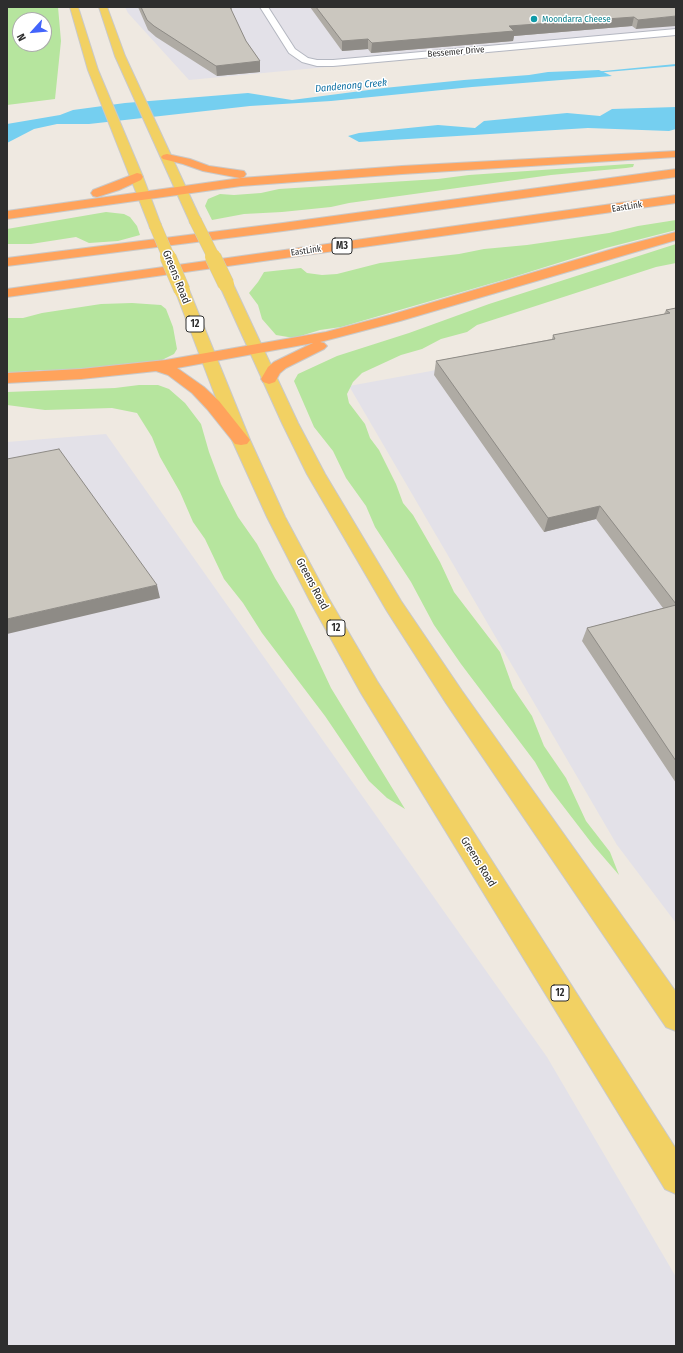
<!DOCTYPE html>
<html>
<head>
<meta charset="utf-8">
<style>
	body { margin:0 }
	#map { position:relative; width:683px; height:1353px; overflow:hidden; background:#efe9e1; font-family:"Fira Sans Condensed",sans-serif }
	canvas { display:block }
	.frame { position:absolute; inset:0; border:8px solid #2e2e2e; pointer-events:none }
	.north { position:absolute; left:12px; top:12px; width:40px; height:40px; box-sizing:border-box; background:#fff; border:1px solid #ababab; border-radius:50%; rotate:243deg; font-size:11px; font-weight:700; line-height:16px; text-align:center; color:#2e2e2e }
	.north::after { content:''; display:block; margin:auto; width:14px; height:18px; background:#4264fb; clip-path:polygon(50% 0,100% 100%,50% 72%,0 100%) }
</style>
</head>
<body>
<div id="map">
<canvas width="683" height="1353"></canvas>
<div class="frame"></div>
<div class="north">N</div>
</div>
<script>
const c = document.querySelector('canvas').getContext('2d');
c.lineJoin = 'round';
function fill(path, color) { c.fillStyle = color; c.fill(path, 'evenodd'); }
const shape = rows => new Path2D(rows.map(r => 'M' + r).join(''));
function stroke(path, color, width, dash) { c.strokeStyle = color; c.lineWidth = width; c.lineCap = dash ? 'butt' : 'round'; c.setLineDash(dash || []); c.stroke(path); }
function label(font, color, halo, rows, align = 'center') {
  c.font = font + ' "Fira Sans Condensed",sans-serif'; c.lineWidth = 3; c.setLineDash([]); c.textBaseline = 'middle'; c.strokeStyle = halo; c.fillStyle = color; for (const [text, x, y, turn = 0] of rows) {
    c.save(); c.translate(x, y); c.rotate((+turn || 0) * Math.PI / 180); c.textAlign = isNaN(turn) ? turn : align; if (halo) c.strokeText(text, 0, 0); c.fillText(text, 0, 0); c.restore();
  }
}
const industrial = shape([
	[125,7,676,7,676,34,189,80,128,13],
	[676,315,676,923,617,845,349,386,431,371],
	[106,434,547,1057,676,1277,676,1346,7,1346,7,442]
]);
const green = shape([
	[7,7,58,7,61,41,55,99,7,105],
	[20,20,44,20,44,44,20,44],
	[629,164,634,164,633,167,626,168,551,175,349,203,331,207,282,212,244,214,212,220,205,206,208,199,220,194,234,195,261,193,279,189,438,179,469,175],
	[106,212,124,214,130,217,137,226,140,235,118,241,89,243,76,237,31,244,7,244,7,229],
	[676,220,676,230,606,248,510,278,341,327,320,330,294,338,276,335,262,319,258,305,249,293,258,282,264,272,301,268,307,273,322,275,337,274,380,263,459,254,484,249,527,245,609,233,638,226],
	[676,244,676,263,656,267,477,325,467,332,441,339,422,349,401,355,362,373,353,382,347,394,349,403,365,424,370,438,379,450,396,484,403,503,413,515,440,562,454,592,500,652,513,688,532,716,544,746,566,778,586,821,610,852,619,875,593,845,550,789,535,762,461,664,434,625,411,582,375,527,366,506,346,478,333,451,314,427,294,381,298,374,337,356,409,333,489,304],
	[132,303,161,305,166,309,173,327,177,349,174,354,162,360,148,364,84,371,40,370,22,373,7,373,7,318,23,318,42,313,101,304],
	[139,385,158,385,169,389,185,403,201,424,209,452,221,484,238,517,257,544,275,578,294,609,331,688,405,809,387,798,369,781,325,716,262,633,243,603,224,579,205,539,193,522,180,492,160,457,152,437,137,413,112,408,45,410,7,405,7,392,115,388]
]);
const water = shape([
	[599,70,612,76,472,87,331,101,250,106,89,124,57,124,34,129,7,143,7,124,60,115,73,110,125,103,248,93,292,100,384,88,464,80,529,75,548,72],
	[676,107,676,129,669,131,588,128,359,142,348,136,359,133,438,125,475,128,484,121,567,113,600,116,612,109]
]);
const stream = shape([
	[676,64,676,66,595,73,593,72,676,64]
]);
const minor = shape([
	[260,7,268,7,295,49,308,58,317,60,333,60,676,29,676,35,333,66,317,66,302,62,289,53,260,7]
]);
const major = shape([
	[70,7,78,7,98,70,143,177,161,225,160,228,155,229,150,228,149,225,88,70,70,7],
	[99,7,107,7,125,56,201,220,200,223,190,223,189,220,115,56,99,7],
	[226,280,231,281,233,284,298,423,325,474,401,601,462,691,676,992,676,1031,666,1027,446,703,387,611,307,474,282,423,219,284,221,281,226,280],
	[182,286,187,287,189,290,250,440,285,517,329,599,377,681,676,1149,676,1194,665,1189,361,693,310,601,267,517,232,440,175,290,177,287,182,286]
]);
const highway = shape([
	[676,151,676,157,402,174,241,186,7,219,7,211,241,178,402,166,676,151],
	[167,154,190,159,209,166,244,171,246,174,244,177,240,178,203,171,183,164,163,159,161,157,163,155,167,154],
	[676,169,676,177,283,231,7,266,7,258,283,223,676,169],
	[137,173,141,174,143,177,141,180,119,190,97,197,93,196,91,193,93,190,137,173],
	[676,195,676,203,7,297,7,289,676,195],
	[676,232,676,240,400,321,320,342,324,343,327,346,324,349,286,368,280,373,275,382,269,384,263,382,261,379,268,367,274,362,313,343,177,368,204,387,219,401,250,440,247,444,241,445,235,444,207,409,192,393,168,375,156,371,81,379,7,383,7,373,81,369,166,360,326,332,390,315,619,247,676,232]
]);
const majorBridgeFar1 = shape([
	[195,220,214,258],
	[155,225,169,258]
]);
const majorBridge = shape([
	[168,257,182,290],
	[213,257,226,284]
]);
const wall = shape([
	[138,7,232,7,232,13,246,41,260,61,260,72,217,76,156,37,148,30],
	[310,7,676,7,636,29,632,26,514,36,513,41,371,53,368,49,342,51],
	[676,308,676,783,582,641,587,628,663,608,596,519,544,532,434,375,436,361,552,339,553,335,664,314,666,310]
]);
const shadedWall = shape([
	[676,16,676,26,636,29,638,20],
	[634,17,632,26,514,36,513,41,371,53,372,43,509,26],
	[368,39,368,49,342,51,342,41],
	[260,61,260,72,217,76,216,66],
	[600,506,596,519,544,532,548,518],
	[157,585,160,598,7,634,7,619]
]);
const building = shape([
	[141,7,230,7,246,41,260,61,216,66,154,26,147,20,141,7],
	[316,7,676,7,676,16,638,20,634,17,509,26,514,31,372,43,368,39,342,41,316,7],
	[676,308,676,604,600,506,548,518,436,361,555,339,553,335,670,313,666,310,676,308],
	[59,449,157,585,7,619,7,459,59,449],
	[676,605,676,761,587,628,676,605]
]);
const markers = [
	[534,19,4,"#0f9aa8"]
];
const farCulturenames = [
	["Moondarra Cheese",542,19]
];
const farStreetnames = [
	["Bessemer Drive",456,52,-5],
	["EastLink",627,207,-9],
	["EastLink",306,251,-8]
];
const farWaternames = [
	["Dandenong Creek",351,86,-5]
];
const shields = [
	[342,246,20],
	[195,324,18],
	[336,628,18],
	[560,993,18]
];
const shieldNames = [
	["M3",342,246],
	["12",195,324],
	["12",336,628],
	["12",560,993]
];
const streetNames = [
	["Greens Road",176,277,68],
	["Greens Road",312,584,62],
	["Greens Road",478,862,58]
];
fill(industrial, '#e3e1e8');
fill(green, '#b6e59e');
fill(water, '#75cff0');
fill(stream, '#75cff0');
stroke(minor, '#b4b7c1', 2);
stroke(major, '#c9c9c9', 2);
stroke(highway, '#c9c9c9', 2);
fill(minor, '#fff');
fill(major, '#f2d163');
fill(highway, '#ffa35c');
stroke(majorBridgeFar1, '#c9c9c9', 13, []);
stroke(majorBridge, '#c9c9c9', 17, []);
stroke(majorBridgeFar1, '#f2d163', 12);
stroke(majorBridge, '#f2d163', 16);
fill(wall, '#afaba4');
fill(shadedWall, '#8e8b86');
fill(building, '#cbc7bf');
stroke(building, '#8e8b86', 1);
for (const [x, y, r, color] of markers) { const dot = new Path2D(); dot.arc(x, y, r, 0, 2 * Math.PI); c.fillStyle = color; c.fill(dot); stroke(dot, '#fff', 1.5); }
label('9px', '#0d838f', '#fff', farCulturenames, 'left');
label('9px', '#2e2e2e', '#fff', farStreetnames);
label('italic 10px', '#0d6fa3', '#fff', farWaternames);
for (const [x, y, w] of shields) { const box = new Path2D(); box.roundRect(x - w / 2, y - 8, w, 16, 3); c.fillStyle = '#fff'; c.fill(box); stroke(box, '#2e2e2e', 1); }
label('bold 10px', '#2e2e2e', null, shieldNames);
label('11px', '#2e2e2e', '#fff', streetNames);
</script>
</body>
</html>
